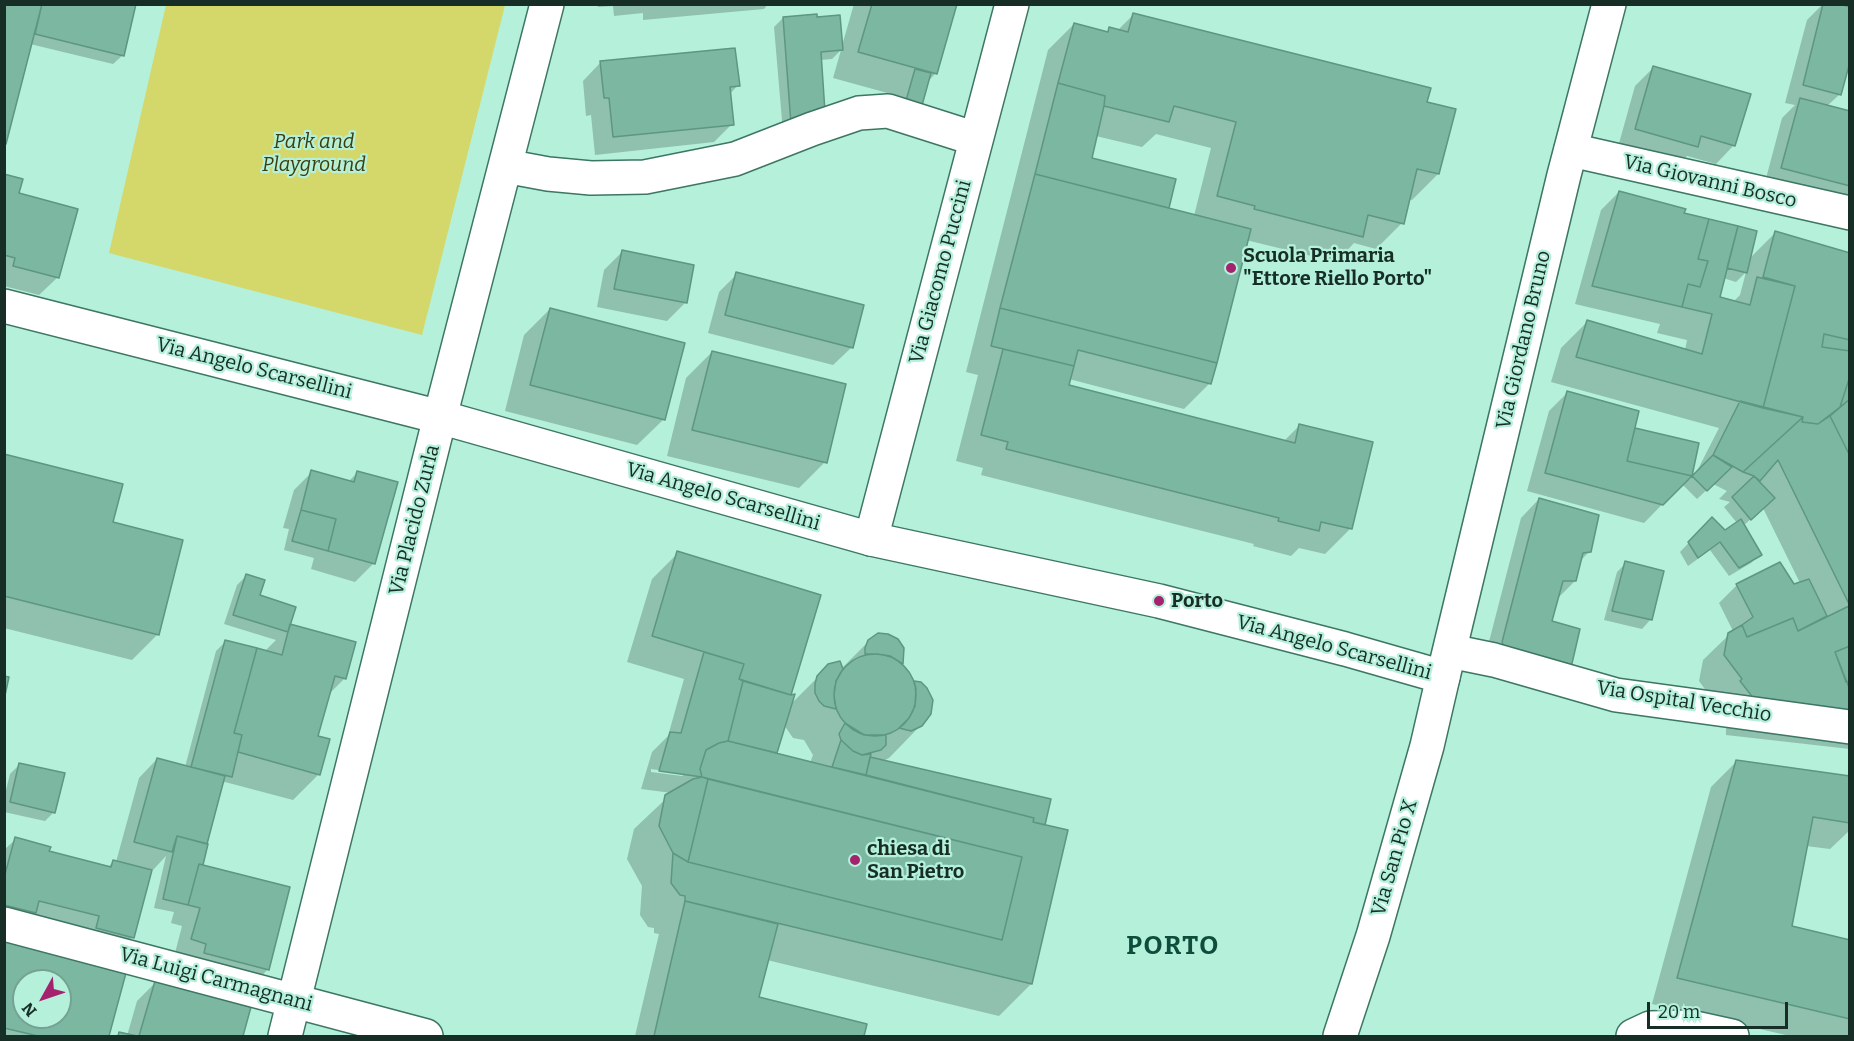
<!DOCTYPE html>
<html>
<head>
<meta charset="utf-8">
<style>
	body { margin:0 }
	#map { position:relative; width:1854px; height:1041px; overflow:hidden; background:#b4f0da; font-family:Bitter,serif }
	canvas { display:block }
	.frame { position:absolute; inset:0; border:6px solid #162e26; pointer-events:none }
	.north { position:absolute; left:12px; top:969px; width:60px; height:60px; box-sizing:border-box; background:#b4f0da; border:2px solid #75a292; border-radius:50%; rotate:230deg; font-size:16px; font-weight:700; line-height:24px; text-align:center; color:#162e26 }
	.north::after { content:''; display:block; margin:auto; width:21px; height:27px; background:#a5226f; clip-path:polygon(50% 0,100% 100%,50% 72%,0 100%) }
	.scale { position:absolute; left:1647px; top:1002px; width:141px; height:27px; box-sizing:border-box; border:3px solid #162e26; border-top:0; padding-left:8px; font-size:18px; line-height:21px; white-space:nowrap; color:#162e26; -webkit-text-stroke:4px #b4f0da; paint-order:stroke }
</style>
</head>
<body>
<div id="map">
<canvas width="1854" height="1041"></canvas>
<div class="frame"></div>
<div class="north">N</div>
<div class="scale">20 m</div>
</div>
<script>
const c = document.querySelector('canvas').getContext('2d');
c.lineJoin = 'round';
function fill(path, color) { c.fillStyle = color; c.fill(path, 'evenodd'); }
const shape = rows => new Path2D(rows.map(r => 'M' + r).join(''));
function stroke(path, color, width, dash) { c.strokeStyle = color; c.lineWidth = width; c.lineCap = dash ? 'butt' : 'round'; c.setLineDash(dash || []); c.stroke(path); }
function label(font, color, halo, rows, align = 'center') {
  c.font = font + ' Bitter,serif'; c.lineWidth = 4.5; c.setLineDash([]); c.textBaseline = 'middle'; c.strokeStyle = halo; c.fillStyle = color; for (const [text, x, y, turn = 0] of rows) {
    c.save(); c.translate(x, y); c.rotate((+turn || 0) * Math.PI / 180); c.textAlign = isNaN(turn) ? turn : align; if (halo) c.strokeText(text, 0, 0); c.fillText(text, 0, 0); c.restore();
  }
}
const green = shape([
	[166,5,505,5,422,335,109,253]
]);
const shadow = shape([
	[4,4,135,4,123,55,113,64,30,44],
	[597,4,768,4,764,9,643,20,643,13,614,16,613,6,598,7],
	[854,4,955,4,936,73,897,113,902,97,833,78,841,50,832,59,820,60,824,111,783,132,774,27,783,18,841,49],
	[1823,4,1834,4,1840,94,1827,106,1850,113,1850,209,1764,186,1782,118,1795,105,1785,103,1807,20],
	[1134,14,1454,110,1438,174,1412,200,1408,199,1402,223,1376,249,1354,243,1336,262,1246,240,1210,383,1184,409,1069,379,1067,386,1284,441,1300,425,1351,528,1325,554,1299,548,1291,556,1253,546,1254,544,981,475,983,468,956,461,978,375,966,372,1048,50,1074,24,1106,33,1110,29,1117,31],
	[1156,134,1211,148,1194,216,1167,209,1174,180,1090,159,1096,136,1142,147],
	[601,62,738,85,729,95,732,124,714,142,595,155,591,115,586,116,583,81],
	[1653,68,1734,145,1716,164,1687,156,1678,164,1618,147,1635,86],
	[4,175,17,194,58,277,39,295,4,286],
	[1619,192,1682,214,1748,260,1775,233,1850,255,1850,749,1726,735,1726,722,1717,706,1699,681,1703,660,1733,631,1719,603,1737,585,1793,586,1800,583,1763,508,1743,526,1760,554,1751,563,1729,576,1710,550,1688,566,1680,552,1703,528,1725,532,1737,523,1724,507,1730,502,1719,499,1727,491,1713,484,1697,499,1682,484,1644,523,1527,491,1549,411,1567,393,1633,429,1697,444,1689,480,1695,475,1719,428,1551,382,1561,348,1587,322,1685,350,1687,340,1657,333,1660,324,1575,304,1601,210],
	[1746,272,1740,295,1733,302,1718,298,1723,278,1736,282],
	[622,252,685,303,667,321,597,307,604,270],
	[737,274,852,347,833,365,708,333,719,292],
	[550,309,663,420,637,445,505,411,524,335],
	[712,352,825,462,799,488,667,456,686,378],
	[4,456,111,524,158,634,132,660,4,628],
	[312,472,348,482,357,473,374,563,355,582,311,569,314,558,284,550,289,529,283,528,294,490],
	[1539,499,1590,551,1580,561,1575,581,1556,600,1550,622,1484,661,1521,518],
	[678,553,819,596,789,697,790,705,829,666,841,669,869,641,902,648,902,665,913,682,921,684,921,725,889,758,881,762,1049,800,1043,826,1031,984,999,1016,767,960,758,998,865,1025,862,1036,635,1036,659,934,654,933,654,928,648,927,640,915,642,886,627,859,634,829,672,793,641,789,652,752,668,736,684,679,627,662,652,579],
	[784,725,793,738,804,740,813,755,810,763,775,754],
	[651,769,685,774,682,776,651,772],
	[699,773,702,773,705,784,702,785],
	[1626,563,1651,619,1642,629,1604,620,1617,572],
	[246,576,258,596,288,625,354,643,344,679,328,695,317,737,319,774,293,800,225,782,221,785,201,866,268,969,250,988,174,957,182,926,171,923,174,912,154,908,166,856,153,870,151,869,133,937,114,956,4,927,4,850,16,839,47,852,107,868,114,861,116,862,139,778,157,759,185,767,216,651,226,641,264,652,276,640,224,624,237,585],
	[1737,761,1850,778,1850,830,1830,849,1806,846,1790,928,1850,941,1850,1036,1790,1036,1652,1004,1711,787],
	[19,765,54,812,45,821,4,812,4,798,10,774],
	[4,943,124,974,107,1036,4,1036],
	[24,981,60,981,60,1017,24,1017],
	[156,982,249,1008,241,1036,117,1036,120,1034,127,1036,137,1001]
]);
const building = shape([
	[4,4,42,4,6,144,4,144,4,4],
	[42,4,136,4,124,56,35,34,42,4],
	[872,4,957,4,937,74,858,52,872,4],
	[1823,4,1840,4,1850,7,1850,62,1841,95,1803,85,1823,4],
	[1133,13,1431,88,1427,102,1456,109,1439,174,1417,169,1404,224,1368,215,1363,237,1254,209,1255,206,1217,196,1236,122,1174,106,1169,122,1104,106,1105,96,1058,83,1074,23,1108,32,1109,27,1128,32,1133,13],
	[817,14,817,17,840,15,843,50,821,52,825,112,791,124,783,17,817,14],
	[735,48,740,86,730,87,734,125,613,137,609,98,604,98,600,61,735,48],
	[1653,66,1751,94,1735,146,1701,136,1698,147,1635,129,1653,66],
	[915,69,931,73,921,109,905,104,915,69],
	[1058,83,1105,96,1104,106,1092,158,1176,179,1169,208,1035,174,1058,83],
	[1800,98,1850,111,1850,186,1781,168,1800,98],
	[4,174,23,179,19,193,78,209,59,278,13,266,15,258,4,255,4,174],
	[1035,174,1251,229,1217,363,1000,308,1035,174],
	[1619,191,1686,209,1684,213,1709,219,1698,259,1708,261,1700,287,1688,284,1682,307,1592,286,1619,191],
	[1709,219,1738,226,1720,297,1750,305,1757,277,1795,286,1763,408,1576,357,1587,320,1702,354,1712,314,1682,307,1688,284,1700,287,1708,261,1698,259,1709,219],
	[1738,226,1757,231,1747,273,1727,268,1738,226],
	[1775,231,1850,253,1850,340,1824,334,1822,347,1850,351,1850,376,1840,407,1818,424,1802,422,1803,417,1763,408,1795,286,1763,277,1775,231],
	[622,250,694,265,687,303,614,289,622,250],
	[736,272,864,305,853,348,725,315,736,272],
	[550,308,685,343,665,420,530,385,550,308],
	[1000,308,1217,363,1211,384,1078,350,1074,366,991,346,1000,308],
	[1824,334,1850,340,1850,351,1822,347,1824,334],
	[1003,349,1074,366,1069,385,1295,443,1299,424,1373,442,1352,529,1321,522,1319,531,1278,521,1279,518,1006,449,1008,442,981,435,1003,349],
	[712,351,846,384,827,463,692,430,712,351],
	[1850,376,1850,399,1840,407,1850,376],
	[1567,391,1639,411,1627,461,1692,476,1663,505,1545,473,1567,391],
	[1850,399,1850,456,1830,416,1850,399],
	[1740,401,1803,417,1743,472,1713,455,1740,401],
	[1830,416,1850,456,1850,606,1778,460,1760,481,1754,476,1743,472,1803,417,1802,422,1818,424,1830,416],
	[1635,428,1699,443,1692,476,1627,461,1635,428],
	[4,454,123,484,113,522,183,540,159,635,4,596,4,454],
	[1713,455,1732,467,1707,491,1692,476,1713,455],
	[311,470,354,482,357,471,398,482,375,564,328,551,336,519,301,510,311,470],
	[1754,476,1775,498,1751,520,1732,497,1754,476],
	[1539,498,1599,515,1591,552,1583,553,1576,581,1563,581,1552,621,1580,629,1570,672,1509,657,1502,642,1539,498],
	[301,510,336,519,328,551,292,541,301,510],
	[1712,517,1725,530,1741,519,1762,555,1739,568,1720,542,1698,558,1688,542,1712,517],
	[677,551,821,595,791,695,739,679,744,664,652,636,677,551],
	[1625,561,1664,571,1652,620,1612,611,1625,561],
	[1780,562,1794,584,1809,579,1827,616,1798,631,1793,618,1747,637,1742,625,1753,617,1736,584,1780,562],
	[246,574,265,580,260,595,296,607,288,632,233,615,246,574],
	[1849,606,1850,646,1835,652,1850,690,1850,721,1751,704,1751,695,1740,681,1742,679,1724,655,1728,633,1742,625,1747,637,1793,618,1798,631,1849,606],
	[290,624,356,642,346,679,335,676,318,736,330,739,320,775,238,752,242,735,234,733,257,648,282,655,290,624],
	[878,633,888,634,898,639,904,648,903,664,890,656,877,654,865,654,865,648,868,640,878,633],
	[225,640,257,648,234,733,242,735,232,777,191,767,225,640],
	[1850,646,1850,681,1846,682,1835,652,1850,646],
	[704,652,744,664,739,679,743,681,728,741,719,743,706,750,700,769,702,777,659,771,670,732,681,733,704,652],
	'834 695a41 41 0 1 1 82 0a41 41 0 1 1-82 0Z',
	[840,661,843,669,836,681,834,695,836,709,824,706,819,701,815,693,815,684,817,676,828,664,840,661],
	[4,676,9,677,4,700,4,676],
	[743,681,791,695,795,694,777,753,728,741,743,681],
	[914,681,921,682,927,688,933,700,931,714,922,726,911,731,899,728,909,718,915,706,916,689,914,681],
	[845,723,864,735,886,735,886,745,881,750,862,755,853,751,841,740,839,734,845,723],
	[841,740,853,751,862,755,871,754,866,775,832,767,841,740],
	[728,741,1034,818,1033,822,1068,830,1032,984,685,901,685,896,680,895,671,883,673,853,688,862,1002,940,1022,857,702,777,700,769,706,750,719,743,728,741],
	[870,757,1051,799,1045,825,1033,822,1034,818,866,775,870,757],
	[157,758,225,776,207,844,177,836,172,852,134,842,157,758],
	[1736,760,1850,776,1850,823,1813,817,1792,926,1850,940,1850,1019,1677,978,1736,760],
	[19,763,65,773,55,813,10,802,19,763],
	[702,777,708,779,688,862,673,853,659,826,665,795,693,779,702,777],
	[708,779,1022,857,1002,940,688,862,708,779],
	[177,836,208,844,203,865,199,864,188,905,163,899,177,836],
	[15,837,51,847,49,851,111,867,113,860,152,870,134,938,96,928,99,916,39,901,36,913,4,905,4,878,15,837],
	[199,864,290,887,269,970,204,953,206,944,191,939,200,908,188,905,199,864],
	[685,901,778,924,759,997,867,1024,864,1036,654,1036,685,901],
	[4,941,126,973,109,1036,38,1036,4,1028,4,941],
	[24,981,60,981,60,1017,24,1017,24,981],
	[155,981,251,1007,243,1036,139,1036,155,981],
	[119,1032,137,1036,118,1036,119,1032]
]);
const minor = shape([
	[1571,150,1850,213],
	[505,166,548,174,591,178,645,177,735,159,812,129,859,113,888,111,976,139],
	[871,539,1012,4],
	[1450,651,1494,660,1616,695,1850,727],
	[4,924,426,1036],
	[285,1036,440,417,547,4],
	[1633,1036,1650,1028,1691,1027,1732,1036]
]);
const tertiary = shape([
	[4,306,440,417,871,539,1159,601,1345,649,1443,677,1427,746,1373,936,1340,1036]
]);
const secondary = shape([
	[1443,677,1564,175,1609,4]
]);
const markers = [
	[1231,268,6,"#a5226f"],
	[1159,601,6,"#a5226f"],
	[855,860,6,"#a5226f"]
];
const parkNames = [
	["Park and",314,142],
	["Playground",314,165]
];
const streetNames = [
	["Via Giovanni Bosco",1710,182,13],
	["Via Giacomo Puccini",941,272,-75],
	["Via Giordano Bruno",1524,340,-77],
	["Via Angelo Scarsellini",254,369,14],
	["Via Angelo Scarsellini",723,497,16],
	["Via Placido Zurla",415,520,-76],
	["Via Angelo Scarsellini",1334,648,15],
	["Via Ospital Vecchio",1684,702,9],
	["Via San Pio X",1395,858,-74],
	["Via Luigi Carmagnani",216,980,15]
];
const poiNames = [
	["Scuola Primaria",1243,256],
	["\"Ettore Riello Porto\"",1243,279],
	["Porto",1171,601],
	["chiesa di",867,849],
	["San Pietro",867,872]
];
const districtNames = [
	["PORTO",1173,947]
];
fill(green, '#d4d769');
fill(shadow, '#0003');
fill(building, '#7cb7a2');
stroke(building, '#5d9682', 1.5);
stroke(minor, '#3d7663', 36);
stroke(tertiary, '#3d7663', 36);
stroke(secondary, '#3d7663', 36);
stroke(minor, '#fff', 33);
stroke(tertiary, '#fff', 33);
stroke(secondary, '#fff', 33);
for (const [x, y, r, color] of markers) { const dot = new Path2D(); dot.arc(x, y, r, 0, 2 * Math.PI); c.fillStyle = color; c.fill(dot); stroke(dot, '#b4f0da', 2); }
label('italic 20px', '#3d3e0e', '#b4f0da', parkNames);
label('20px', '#162e26', '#b4f0da', streetNames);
label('bold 20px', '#162e26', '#b4f0da', poiNames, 'left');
c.letterSpacing = '1.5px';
label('bold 26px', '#0e4d3c', '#b4f0da', districtNames);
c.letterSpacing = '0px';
</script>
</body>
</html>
